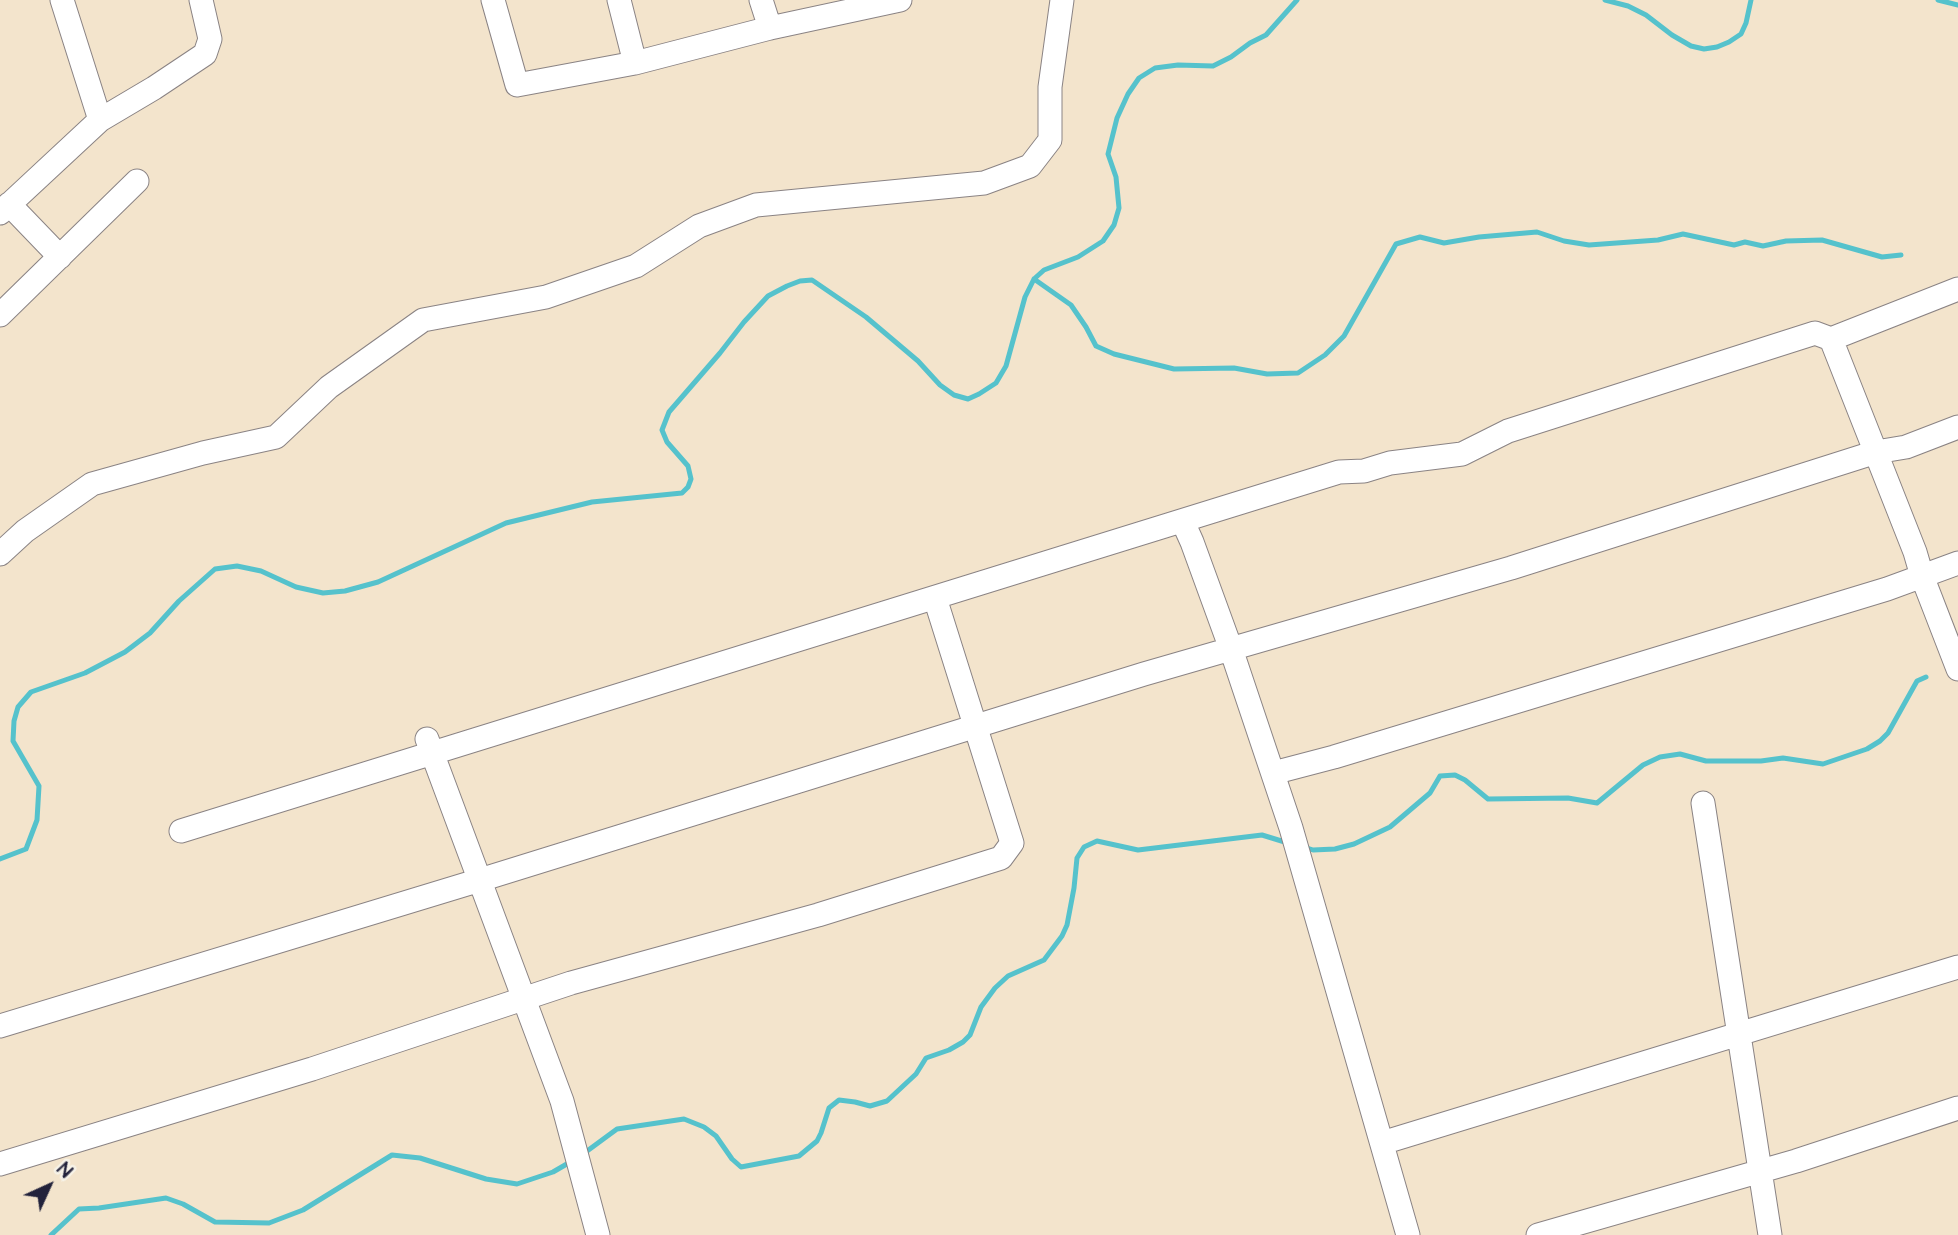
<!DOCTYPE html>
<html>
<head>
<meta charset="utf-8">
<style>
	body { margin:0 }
	#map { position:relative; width:1958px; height:1235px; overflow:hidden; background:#f3e4cc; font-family:"Architects Daughter",sans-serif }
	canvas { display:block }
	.north { position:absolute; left:14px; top:1151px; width:70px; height:70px; -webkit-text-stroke:5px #f7f3e8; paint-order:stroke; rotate:45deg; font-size:19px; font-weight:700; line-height:28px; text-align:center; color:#22223b }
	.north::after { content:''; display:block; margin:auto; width:24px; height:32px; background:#22223b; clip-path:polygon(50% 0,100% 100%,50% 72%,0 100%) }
</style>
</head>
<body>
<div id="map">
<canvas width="1958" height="1235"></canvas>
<div class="north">N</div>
</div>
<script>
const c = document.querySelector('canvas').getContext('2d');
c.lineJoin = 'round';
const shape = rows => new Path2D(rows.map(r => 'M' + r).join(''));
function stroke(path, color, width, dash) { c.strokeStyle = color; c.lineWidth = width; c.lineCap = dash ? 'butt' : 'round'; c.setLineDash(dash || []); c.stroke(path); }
const stream = shape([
	[1605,0,1628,6,1646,15,1672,35,1691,46,1704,49,1717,47,1729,42,1741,34,1746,23,1751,0],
	[1938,0,1958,5],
	[1034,279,1071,305,1086,327,1096,346,1114,354,1174,369,1234,368,1267,374,1298,373,1325,355,1344,336,1396,244,1420,237,1444,243,1479,237,1537,232,1564,241,1589,245,1658,240,1683,234,1734,245,1745,242,1763,246,1786,241,1822,240,1882,257,1901,255],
	[1304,847,1313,850,1335,849,1354,844,1390,827,1430,793,1440,776,1455,775,1465,780,1488,799,1568,798,1597,803,1643,765,1660,757,1680,754,1706,761,1761,761,1783,758,1823,764,1867,749,1880,741,1888,733,1917,681,1926,677],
	[0,859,26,849,37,820,39,786,13,741,14,721,18,707,31,692,85,673,125,652,150,633,179,601,215,569,237,566,261,571,296,587,323,593,345,591,378,582,506,523,592,502,682,493,688,487,691,479,688,466,667,442,662,430,669,412,720,353,744,322,768,296,787,286,800,281,812,280,866,317,918,361,940,385,954,395,968,399,979,394,996,383,1006,366,1025,297,1034,279,1044,270,1078,257,1103,241,1114,225,1119,208,1116,177,1108,154,1117,118,1128,94,1139,78,1155,68,1178,65,1213,66,1231,57,1250,43,1266,35,1297,0],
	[583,1154,617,1129,684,1119,704,1127,716,1136,732,1159,741,1167,799,1156,817,1141,821,1133,829,1108,839,1100,855,1102,870,1106,887,1101,916,1074,926,1058,949,1050,963,1042,970,1035,981,1007,995,988,1008,976,1044,960,1062,936,1067,925,1074,888,1077,858,1084,847,1097,841,1138,850,1262,835,1288,843],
	[51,1235,79,1209,99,1208,166,1198,183,1204,215,1222,269,1223,303,1210,392,1155,420,1158,486,1179,517,1184,553,1172,572,1161]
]);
const minor = shape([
	[62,0,100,120],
	[493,0,517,85,635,63,770,28,900,0],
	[619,0,635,63],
	[761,0,770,28],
	[9,204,60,257],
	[0,213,100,120,154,88,205,54,210,39,201,0],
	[0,315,137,181],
	[1831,339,1915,552,1922,576,1958,669],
	[1183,522,1192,542,1231,649,1291,828,1408,1235],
	[0,554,25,531,92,484,203,453,276,437,329,387,423,320,546,297,636,266,699,226,756,205,984,183,1030,166,1050,140,1050,87,1062,0],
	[427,739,562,1101,598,1235],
	[1273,773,1334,757,1887,589,1958,563],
	[1703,803,1770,1235],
	[181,831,1339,472,1364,471,1390,463,1462,454,1508,431,1815,333,1831,339,1958,289],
	[0,1026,480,880,1144,674,1511,568,1876,452,1906,447,1958,427],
	[1382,1143,1958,967],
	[0,1164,312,1069,571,983,818,915,1001,858,1012,843,935,598],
	[1538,1235,1796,1161,1958,1108]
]);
stroke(stream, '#55c2cc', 5);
stroke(minor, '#8a8384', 25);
stroke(minor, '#fff', 23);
</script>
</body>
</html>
